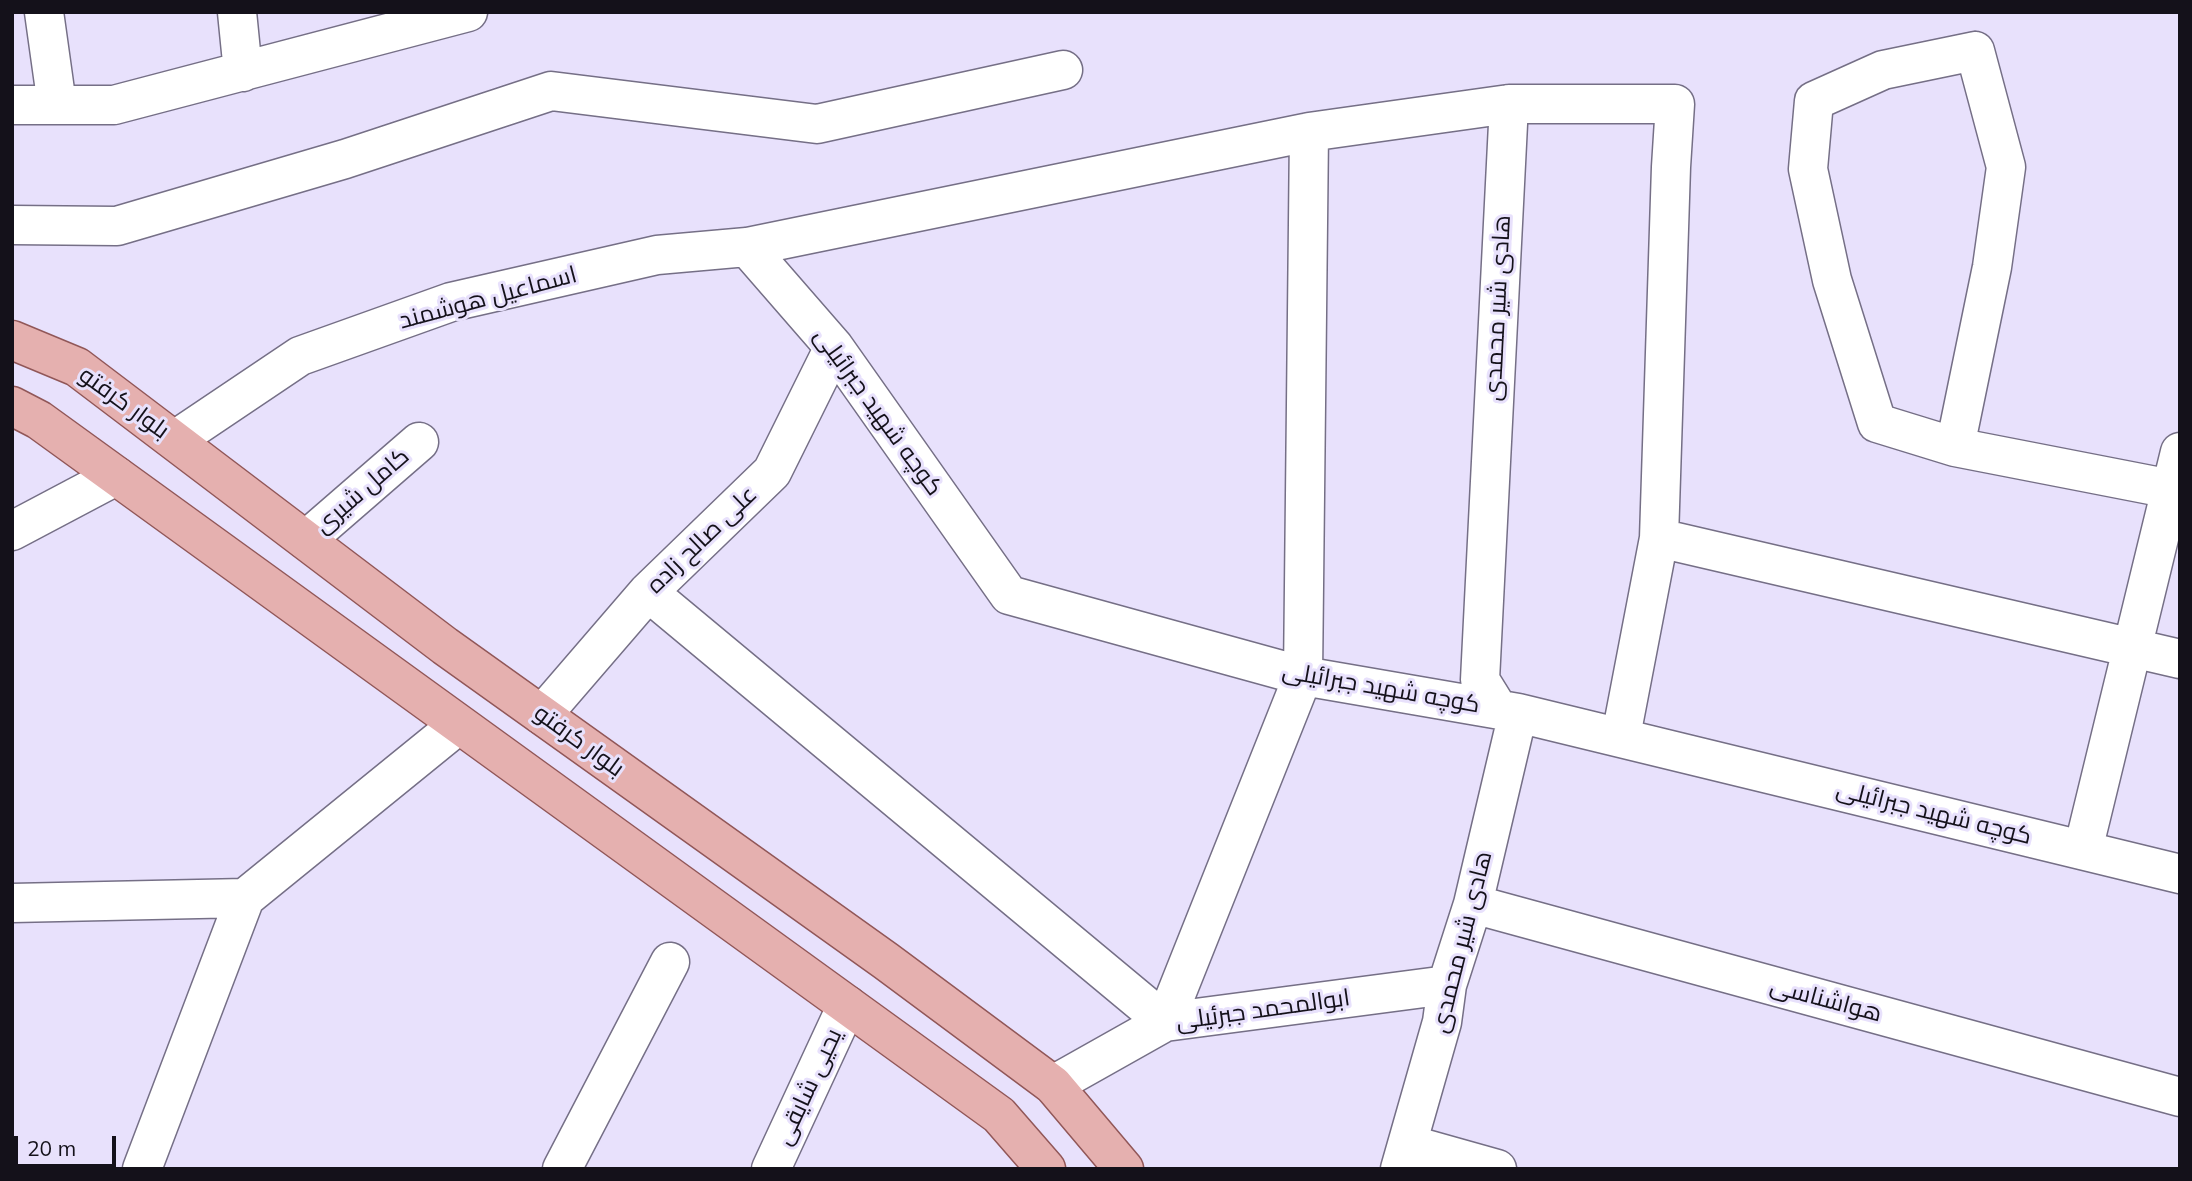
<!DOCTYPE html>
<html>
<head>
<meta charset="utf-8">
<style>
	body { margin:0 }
	#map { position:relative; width:2192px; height:1181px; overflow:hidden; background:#e8e1fc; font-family:Mulish,sans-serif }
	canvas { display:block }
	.frame { position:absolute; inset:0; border:14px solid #14111a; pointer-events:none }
	.scale { position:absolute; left:14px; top:1136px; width:102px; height:32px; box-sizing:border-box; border:4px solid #14111a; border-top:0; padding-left:9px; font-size:21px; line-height:24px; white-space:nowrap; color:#14111a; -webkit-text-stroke:5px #e8e1fc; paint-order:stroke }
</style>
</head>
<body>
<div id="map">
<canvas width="2192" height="1181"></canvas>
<div class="frame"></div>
<div class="scale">20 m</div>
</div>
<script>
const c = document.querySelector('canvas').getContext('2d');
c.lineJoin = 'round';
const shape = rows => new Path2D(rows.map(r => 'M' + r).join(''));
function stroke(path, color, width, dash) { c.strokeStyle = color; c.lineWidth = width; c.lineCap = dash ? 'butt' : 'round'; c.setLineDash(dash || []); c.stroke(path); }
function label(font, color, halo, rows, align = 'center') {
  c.font = font + ' Mulish,Cairo,sans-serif'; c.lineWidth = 6; c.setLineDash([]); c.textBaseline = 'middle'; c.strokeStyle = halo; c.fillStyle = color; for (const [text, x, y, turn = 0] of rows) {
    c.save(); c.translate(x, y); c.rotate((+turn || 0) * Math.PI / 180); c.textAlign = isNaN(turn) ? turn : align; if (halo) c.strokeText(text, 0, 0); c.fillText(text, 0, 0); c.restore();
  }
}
const minor = shape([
	[44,12,57,105],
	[237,12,243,72],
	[1975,51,2006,167,1992,267,1955,447,1877,423,1832,280,1808,169,1814,101,1883,70,1975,51],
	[1509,104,1675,104,1671,167,1659,538,2180,659],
	[12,105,114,105,468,12],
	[1309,132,1509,104,1480,680,1498,709],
	[12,225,117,226,345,159,551,91,817,124,1063,70],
	[747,247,834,347,1009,595,1303,676,1518,713,2180,874],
	[175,440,300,356,451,302,657,255,747,247,1309,132,1303,676,1165,1022,648,592],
	[1955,447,2171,489],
	[12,531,116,476],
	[306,540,419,442],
	[542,715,648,592,772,472,834,347],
	[1621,736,1659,538],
	[2083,850,2180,452],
	[245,898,458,725],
	[12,903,245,898],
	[1473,904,2180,1097],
	[1053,1085,1165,1022,1447,985],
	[1408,1144,1497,1169],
	[142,1169,245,898],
	[562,1169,670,962],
	[771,1169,847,1005],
	[1400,1169,1442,1022,1447,985,1473,904,1518,713]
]);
const major = shape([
	[12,340,77,367,445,646,886,961,1053,1085,1124,1169],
	[12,406,39,420,999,1115,1046,1169]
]);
const streetNames = [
	["اسماعیل هوشمند",488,298,-15],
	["هادی شیر محمدی",1498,308,-87],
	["بلوار کرفتو",124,403,36],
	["کوچه شهید جبرائیلی",878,412,54],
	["کامل شیری",362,491,-41],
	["علی صالح زاده",702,540,-44],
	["کوچه شهید جبرائیلی",1381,688,10],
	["بلوار کرفتو",579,741,36],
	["کوچه شهید جبرائیلی",1934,813,14],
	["هادی شیر محمدی",1462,942,-76],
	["هواشناسی",1826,1000,15],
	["ابوالمحمد جبرئیلی",1263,1010,-8],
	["یحیی شایقی",809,1087,-65]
];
stroke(minor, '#756f86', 41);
stroke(major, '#915758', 41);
stroke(minor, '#fff', 38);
stroke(major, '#e5b0af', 38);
label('24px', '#14111a', '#e8e1fc', streetNames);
</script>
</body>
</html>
